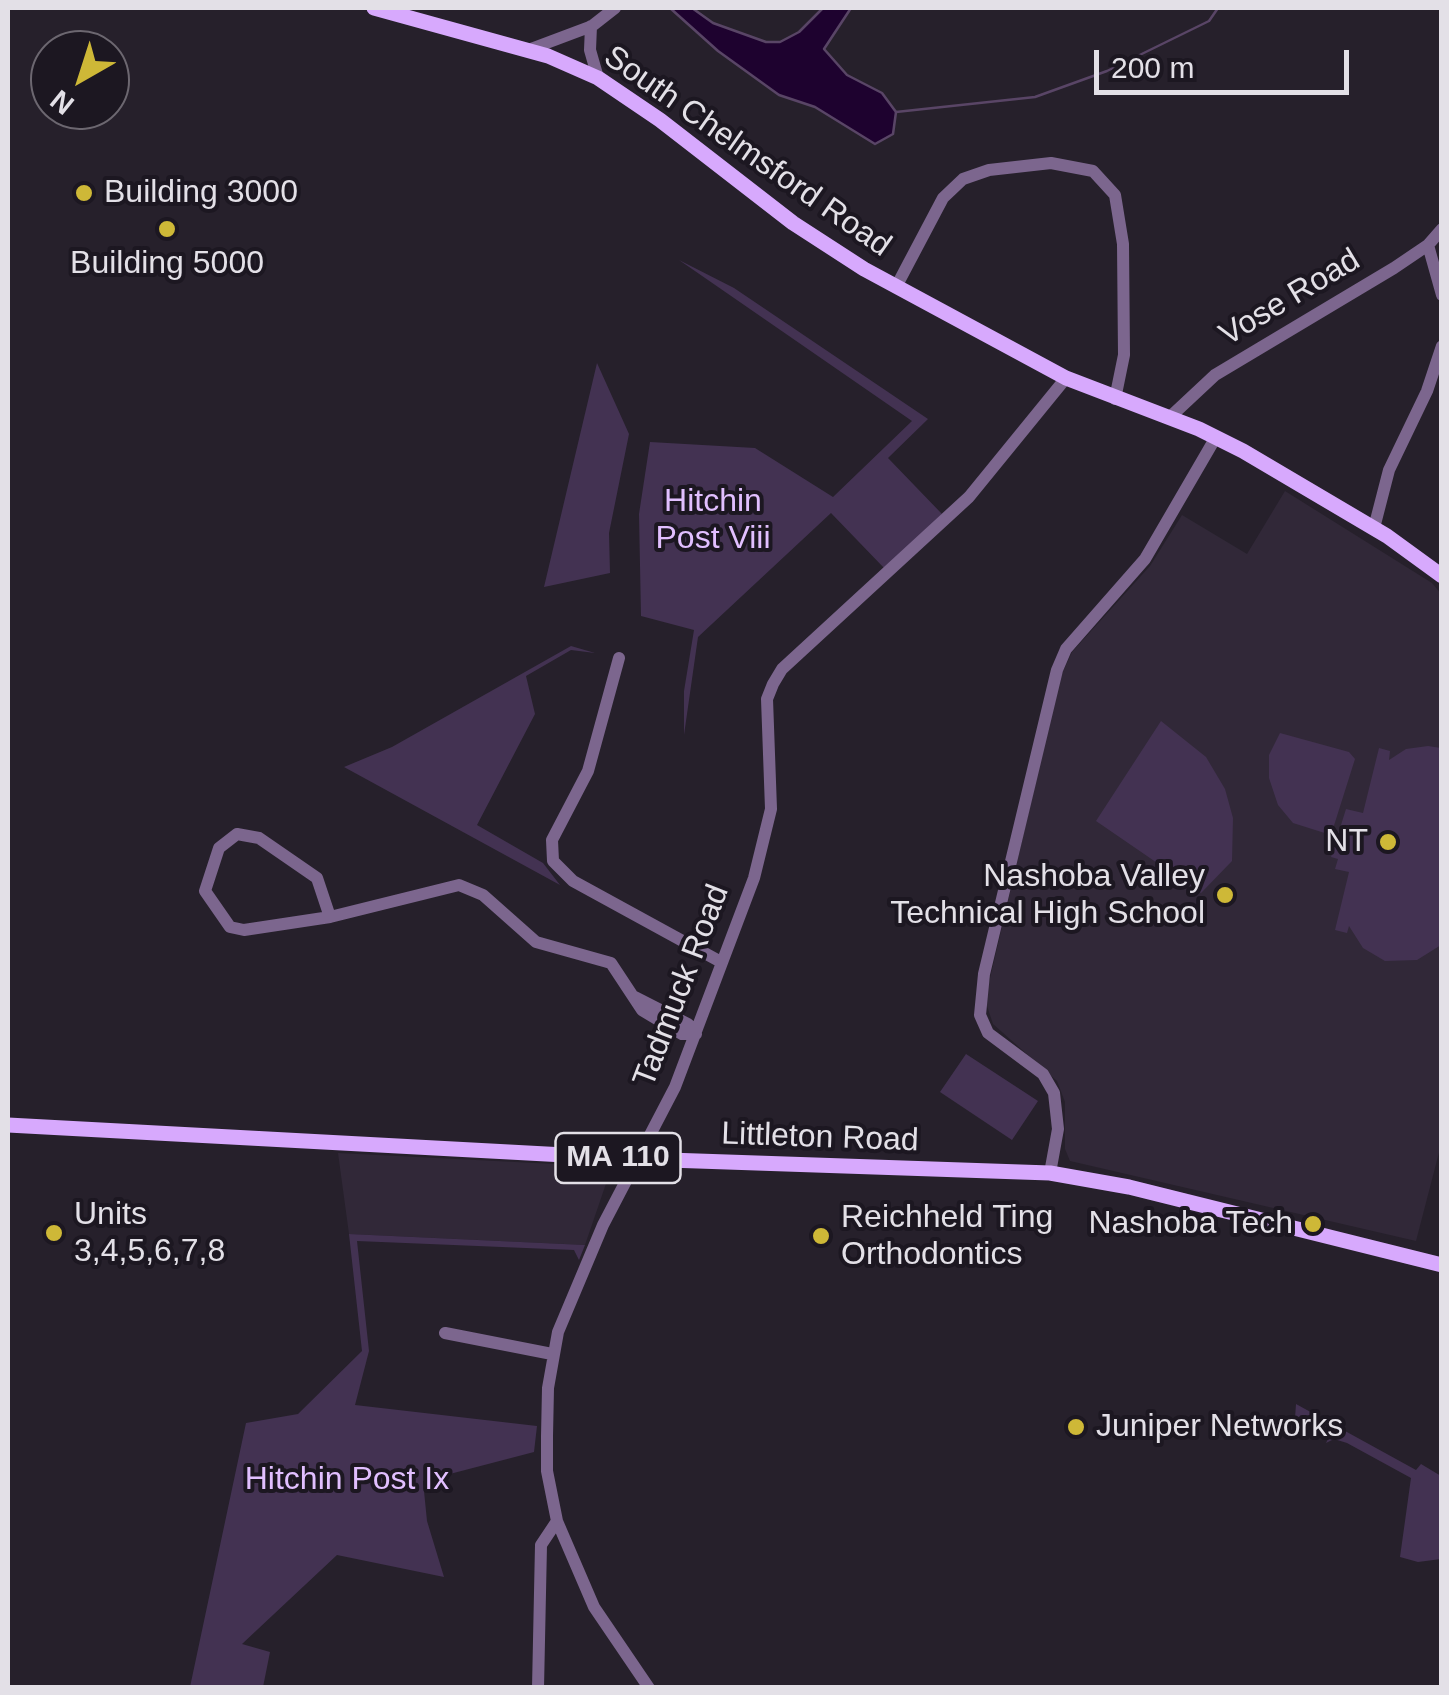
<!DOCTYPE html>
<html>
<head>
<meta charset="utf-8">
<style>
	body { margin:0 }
	#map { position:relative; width:1449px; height:1695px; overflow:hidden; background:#26202b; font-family:Arial,sans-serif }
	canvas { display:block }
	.frame { position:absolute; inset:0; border:10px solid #e3e0e7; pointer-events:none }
	.north { position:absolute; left:30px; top:30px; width:100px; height:100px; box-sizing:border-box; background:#1c1721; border:2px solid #6c6770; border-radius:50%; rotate:219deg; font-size:28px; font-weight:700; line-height:40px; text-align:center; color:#e3e0e7 }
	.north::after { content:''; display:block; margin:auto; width:35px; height:45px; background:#ceb837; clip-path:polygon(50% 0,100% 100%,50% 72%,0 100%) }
	.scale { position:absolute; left:1094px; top:50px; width:255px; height:45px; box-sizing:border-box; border:5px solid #e3e0e7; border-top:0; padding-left:12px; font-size:30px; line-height:35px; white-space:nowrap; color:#e3e0e7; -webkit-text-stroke:8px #1c1721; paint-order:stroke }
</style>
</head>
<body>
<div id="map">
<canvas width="1449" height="1695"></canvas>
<div class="frame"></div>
<div class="north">N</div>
<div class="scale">200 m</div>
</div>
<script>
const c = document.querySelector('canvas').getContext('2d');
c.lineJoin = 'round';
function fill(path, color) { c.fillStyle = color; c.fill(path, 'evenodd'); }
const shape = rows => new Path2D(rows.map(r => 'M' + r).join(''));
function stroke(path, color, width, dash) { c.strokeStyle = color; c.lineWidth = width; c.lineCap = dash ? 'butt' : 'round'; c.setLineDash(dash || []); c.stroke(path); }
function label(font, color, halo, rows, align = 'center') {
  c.font = font + ' Arial,sans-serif'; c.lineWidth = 8; c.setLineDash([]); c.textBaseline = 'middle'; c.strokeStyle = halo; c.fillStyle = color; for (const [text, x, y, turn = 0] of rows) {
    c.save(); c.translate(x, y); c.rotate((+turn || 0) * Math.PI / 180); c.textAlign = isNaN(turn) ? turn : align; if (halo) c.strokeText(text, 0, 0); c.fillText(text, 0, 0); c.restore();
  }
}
const built = shape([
	[1285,491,1432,583,1442,595,1442,1141,1416,1241,1070,1161,1065,1149,1065,1102,1057,1081,993,1024,987,1006,987,991,1060,678,1072,652,1150,566,1182,515,1247,554],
	[338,1153,574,1165,610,1172,585,1245,349,1234]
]);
const green = shape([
	[679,260,734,288,928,419,888,458,942,514,885,569,831,513,698,637,684,735,684,691,694,630,641,616,639,514,650,442,755,448,833,497,912,421],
	[597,363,629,434,609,533,610,573,544,587],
	[571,646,595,653,571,650,526,676,535,714,477,825,543,863,560,885,344,767,392,747],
	[1161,721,1206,757,1225,789,1233,818,1232,861,1201,893,1096,821],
	[1280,733,1349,752,1355,759,1331,835,1293,823,1278,805,1269,778,1269,755],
	[1428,746,1441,748,1441,945,1417,960,1385,961,1363,948,1349,926,1347,933,1335,930,1349,872,1335,869,1338,859,1331,857,1346,809,1363,813,1379,748,1390,751,1389,760,1406,749],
	[966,1054,1038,1101,1012,1140,940,1092],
	[349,1234,585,1245,579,1260,574,1250,357,1241,369,1351,355,1405,537,1426,534,1452,423,1481,427,1521,444,1577,337,1555,242,1644,270,1652,263,1687,190,1687,246,1423,298,1414,362,1351],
	[1296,1404,1416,1470,1421,1464,1441,1476,1441,1559,1418,1562,1400,1557,1411,1478,1347,1443,1334,1439,1326,1443,1330,1435,1295,1418]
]);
const water = shape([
	[670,8,692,8,713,23,766,42,780,42,799,32,823,8,851,8,824,49,847,75,882,93,896,112,893,134,875,144,815,107,779,95,718,51,670,8]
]);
const stream = shape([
	[896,112,1035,97,1107,71,1209,21,1218,8]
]);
const minor = shape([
	[591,26,590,50,598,78],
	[528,50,592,26,615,8],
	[1428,245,1442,295],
	[896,287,943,198,963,179,989,170,1051,163,1093,171,1115,195,1123,244,1124,355,1115,399],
	[1169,418,1215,375,1394,268,1428,245,1442,229],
	[1374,528,1389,470,1427,391,1442,346],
	[619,658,588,771,552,840,553,861,573,881,721,962],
	[330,917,317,878,259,838,237,834,219,848,205,891,230,927,244,930,330,917,459,885,483,895,536,942,611,963,642,1010,682,1034,696,1034],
	[635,997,688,1024,696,1034],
	[1050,1173,1058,1129,1054,1093,1043,1074,988,1033,980,1015,984,974,1057,670,1066,649,1145,559,1216,437],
	[445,1333,552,1354],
	[538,1688,541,1545,557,1521],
	[649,1688,594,1607,557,1521,547,1471,547,1436,548,1388,558,1332,603,1225,675,1087,754,878,771,809,767,699,773,684,782,669,969,497,1066,378]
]);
const major = shape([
	[374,8,548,56,598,78,660,120,793,223,864,269,1066,378,1199,429,1243,451,1387,536,1442,576],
	[8,1125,639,1159,1050,1173,1129,1187,1442,1265]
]);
const markers = [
	[84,193,10,"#ceb837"],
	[167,229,10,"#ceb837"],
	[1388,842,10,"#ceb837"],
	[1225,895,10,"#ceb837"],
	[1313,1224,10,"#ceb837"],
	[54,1233,10,"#ceb837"],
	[821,1236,10,"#ceb837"],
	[1076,1427,10,"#ceb837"]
];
const shields = [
	[618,1158,125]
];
const shieldNames = [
	["MA 110",618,1158]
];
const streetNames = [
	["South Chelmsford Road",747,152,35],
	["Vose Road",1290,298,-31],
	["Tadmuck Road",682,986,-69],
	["Littleton Road",820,1138,2]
];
const poiNames = [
	["Building 3000",104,193],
	["Building 5000",167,264,"center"],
	["NT",1368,842,"right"],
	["Nashoba Valley",1205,877,"right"],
	["Technical High School",1205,914,"right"],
	["Units",74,1215],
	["3,4,5,6,7,8",74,1252],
	["Reichheld Ting",841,1218],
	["Orthodontics",841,1255],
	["Nashoba Tech",1293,1224,"right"],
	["Juniper Networks",1096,1427]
];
const parkNames = [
	["Hitchin",713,502],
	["Post Viii",713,539],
	["Hitchin Post Ix",347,1480]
];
fill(built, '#312838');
fill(green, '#433252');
fill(water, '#1e022f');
stroke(water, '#594566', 2.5);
stroke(stream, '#594566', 2.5);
stroke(minor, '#7c668e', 12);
stroke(major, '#d7a9fd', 15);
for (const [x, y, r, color] of markers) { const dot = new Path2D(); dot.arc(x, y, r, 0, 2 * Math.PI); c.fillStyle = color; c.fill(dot); stroke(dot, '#1c1721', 4); }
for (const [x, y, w] of shields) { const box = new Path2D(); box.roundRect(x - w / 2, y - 25, w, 50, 8); c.fillStyle = '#1c1721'; c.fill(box); stroke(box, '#e3e0e7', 2.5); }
label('bold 30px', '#e3e0e7', null, shieldNames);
label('32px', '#e3e0e7', '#1c1721', streetNames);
label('32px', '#e3e0e7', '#1c1721', poiNames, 'left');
label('32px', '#e1bfff', '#1c1721', parkNames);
</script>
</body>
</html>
